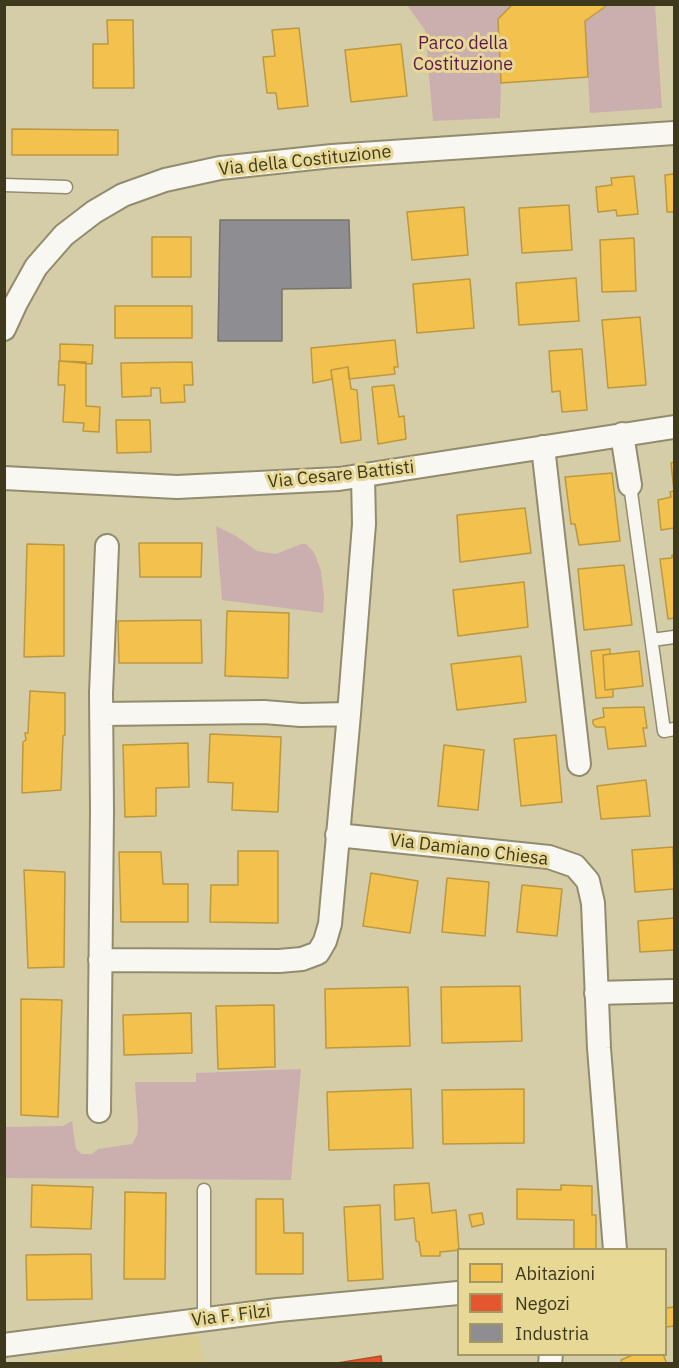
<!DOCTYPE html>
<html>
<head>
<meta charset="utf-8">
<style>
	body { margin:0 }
	#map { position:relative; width:679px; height:1368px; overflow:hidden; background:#d5cca8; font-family:"IBM Plex Sans",sans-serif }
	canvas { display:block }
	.frame { position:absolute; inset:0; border:6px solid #3e381d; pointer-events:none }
	.legend { position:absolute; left:457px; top:1248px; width:210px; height:108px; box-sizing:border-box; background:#e7d896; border:2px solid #a39866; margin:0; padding:8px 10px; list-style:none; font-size:18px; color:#3e381d }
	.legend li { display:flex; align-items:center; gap:12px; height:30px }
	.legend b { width:30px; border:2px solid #a39866 }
</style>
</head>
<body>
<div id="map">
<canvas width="679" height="1368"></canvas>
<div class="frame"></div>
<ul class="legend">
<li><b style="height:16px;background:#f2c14e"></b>Abitazioni</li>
<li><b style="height:16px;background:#e4572e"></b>Negozi</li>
<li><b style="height:16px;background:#8d8d92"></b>Industria</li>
</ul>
</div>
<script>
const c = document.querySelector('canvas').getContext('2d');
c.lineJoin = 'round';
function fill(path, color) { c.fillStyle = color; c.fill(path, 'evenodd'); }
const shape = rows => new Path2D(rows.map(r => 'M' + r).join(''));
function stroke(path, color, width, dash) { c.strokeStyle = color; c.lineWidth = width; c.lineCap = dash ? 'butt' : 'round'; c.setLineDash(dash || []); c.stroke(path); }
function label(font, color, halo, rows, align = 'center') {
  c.font = font + ' "IBM Plex Sans",sans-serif'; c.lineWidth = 6; c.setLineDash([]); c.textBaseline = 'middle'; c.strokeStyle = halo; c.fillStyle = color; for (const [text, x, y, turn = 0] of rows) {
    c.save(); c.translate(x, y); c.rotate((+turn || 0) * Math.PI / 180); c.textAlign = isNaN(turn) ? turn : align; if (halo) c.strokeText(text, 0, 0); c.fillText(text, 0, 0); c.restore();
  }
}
const built = shape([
	[199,1334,203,1363,26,1363,25,1360]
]);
const green = shape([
	[407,5,513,5,498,19,501,83,500,118,433,121,425,30],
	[609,5,655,5,662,108,590,113,585,21],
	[216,526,236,536,257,551,276,554,301,544,306,544,314,552,321,571,324,597,323,613,222,600],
	[301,1069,291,1180,5,1178,5,1127,63,1126,72,1121,76,1149,82,1154,92,1154,98,1149,132,1144,137,1135,138,1126,135,1082,196,1082,196,1073]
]);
const homes = shape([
	[513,4,609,4,585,21,588,77,501,83,498,19,513,4],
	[107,20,133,20,134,88,93,88,93,44,108,44,107,20],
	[299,28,308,106,278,109,276,93,267,93,263,57,275,56,272,30,299,28],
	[401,44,407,96,351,102,345,50,401,44],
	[12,129,118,130,118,155,12,155,12,129],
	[674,174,674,212,667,212,665,175,674,174],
	[634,176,638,214,617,216,616,210,598,212,596,187,612,185,611,178,634,176],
	[569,205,572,250,522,253,519,208,569,205],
	[464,207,468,255,412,260,407,212,464,207],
	[152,237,191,237,191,277,152,277,152,237],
	[634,238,636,291,602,292,600,240,634,238],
	[576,278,579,321,519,325,516,283,576,278],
	[470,279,474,328,417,333,413,284,470,279],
	[115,306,192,306,192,338,115,338,115,306],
	[640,317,646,385,608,388,602,320,640,317],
	[395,340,398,367,394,367,395,374,349,379,348,367,331,370,332,379,313,383,311,348,395,340],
	[60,344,93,345,92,364,60,361,60,344],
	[582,349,587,410,562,412,560,391,552,392,549,351,582,349],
	[59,361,86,362,86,406,100,407,99,432,83,431,84,423,63,422,65,385,58,385,59,361],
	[192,362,193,385,184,385,185,402,161,403,160,388,151,388,151,396,122,397,121,363,192,362],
	[348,367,351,389,357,390,361,440,341,443,331,370,348,367],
	[394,385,399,417,404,416,406,439,378,444,372,387,394,385],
	[116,420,150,420,151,452,117,453,116,420],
	[674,462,674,528,661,530,658,500,671,497,670,492,674,491,671,463,674,462],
	[612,473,620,541,579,545,575,524,571,524,565,477,612,473],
	[525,508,531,553,460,562,457,515,525,508],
	[139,543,202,543,201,577,140,577,139,543],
	[27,544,64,545,64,656,24,657,27,544],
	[672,555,674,555,674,618,668,619,660,559,672,558,672,555],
	[624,565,632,625,584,630,578,569,624,565],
	[524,582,528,627,458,636,453,590,524,582],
	[227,611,289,613,288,678,225,676,227,611],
	[201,620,202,663,119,663,118,621,201,620],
	[610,649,610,654,603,655,605,690,613,689,613,697,596,698,591,651,610,649],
	[639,651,643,686,605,690,603,655,639,651],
	[521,656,526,702,457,710,451,664,521,656],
	[30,691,65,693,65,735,63,736,61,790,22,793,23,742,26,740,25,733,28,733,30,691],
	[644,707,647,728,643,728,646,746,608,749,605,727,596,727,593,724,593,720,604,717,603,708,644,707],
	[210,734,281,737,278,812,232,810,233,783,208,782,210,734],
	[556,735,562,802,521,806,514,739,556,735],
	[188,743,189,787,156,788,156,816,125,817,123,745,188,743],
	[444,745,484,750,478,810,438,806,444,745],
	[646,780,650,816,601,819,597,786,646,780],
	[673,847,674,889,635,892,632,850,673,847],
	[238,851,278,851,278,923,210,922,211,885,238,885,238,851],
	[119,852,161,852,163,884,188,884,188,922,121,922,119,852],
	[24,870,65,872,64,967,28,968,24,870],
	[371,873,418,881,410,933,363,926,371,873],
	[447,878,489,882,485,936,442,932,447,878],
	[522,885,562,889,557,936,517,932,522,885],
	[674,918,674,950,640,952,638,921,674,918],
	[520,986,522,1041,442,1043,441,987,520,986],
	[408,987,410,1046,326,1048,325,989,408,987],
	[21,999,62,1000,58,1117,21,1115,21,999],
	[274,1005,275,1067,218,1069,216,1006,274,1005],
	[191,1013,192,1053,124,1055,123,1015,191,1013],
	[411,1089,413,1148,329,1150,327,1092,411,1089],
	[524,1089,524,1143,443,1144,442,1090,524,1089],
	[429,1183,432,1213,456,1210,459,1250,440,1252,440,1256,421,1256,419,1242,416,1241,414,1218,395,1220,394,1185,429,1183],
	[32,1185,93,1187,91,1229,31,1227,32,1185],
	[561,1185,592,1186,592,1215,596,1215,596,1250,574,1250,574,1220,517,1219,517,1189,561,1190,561,1185],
	[125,1192,166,1193,165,1279,124,1279,125,1192],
	[256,1199,283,1199,284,1233,303,1233,303,1274,256,1274,256,1199],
	[380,1205,383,1279,348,1281,344,1207,380,1205],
	[482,1213,484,1224,472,1227,469,1215,482,1213],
	[91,1254,92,1299,27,1300,26,1255,91,1254],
	[674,1307,674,1326,666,1327,666,1308,674,1307],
	[635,1354,663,1354,667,1364,622,1364,621,1360,635,1354]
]);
const shops = shape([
	[381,1356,382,1364,331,1364,381,1356]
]);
const industry = shape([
	[220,220,349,220,351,288,282,289,282,341,218,341,220,220]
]);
const lane = shape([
	[4,185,66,187],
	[630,485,664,731,674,729],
	[652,640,674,637],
	[204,1190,204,1319]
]);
const street = shape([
	[4,329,16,303,36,267,64,235,94,212,123,195,165,180,220,168,332,156,674,133],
	[622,434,630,485],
	[543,447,579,764],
	[4,478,177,487,339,479,674,427],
	[102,714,264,712,301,715,349,714],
	[337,835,549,857,575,866,588,881,593,903,599,1048,615,1250],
	[100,960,279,961,302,959,318,953,325,941,330,924,349,714,364,524,363,476],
	[596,993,674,991],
	[99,1111,102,811,101,693,107,546],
	[4,1345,278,1310,458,1293],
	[550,1364,551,1354]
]);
const parkNames = [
	["Parco della",463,44],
	["Costituzione",463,65]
];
const streetNames = [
	["Via della Costituzione",305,161,-6],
	["Via Cesare Battisti",341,475,-6],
	["Via Damiano Chiesa",469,850,7],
	["Via F. Filzi",231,1316,-7]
];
fill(built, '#dacd94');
fill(green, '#cbafaf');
fill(homes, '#f2c14e');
stroke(homes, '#bc983f', 1.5);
fill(shops, '#e4572e');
stroke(shops, '#b24e29', 1.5);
fill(industry, '#8d8d92');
stroke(industry, '#75746f', 1.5);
stroke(lane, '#928c6f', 15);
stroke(street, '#928c6f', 26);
stroke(lane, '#f9f7f2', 12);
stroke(street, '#f9f7f2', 22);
label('18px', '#5c184e', '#e7d896', parkNames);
label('18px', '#3e381d', '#e7d896', streetNames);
</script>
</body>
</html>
